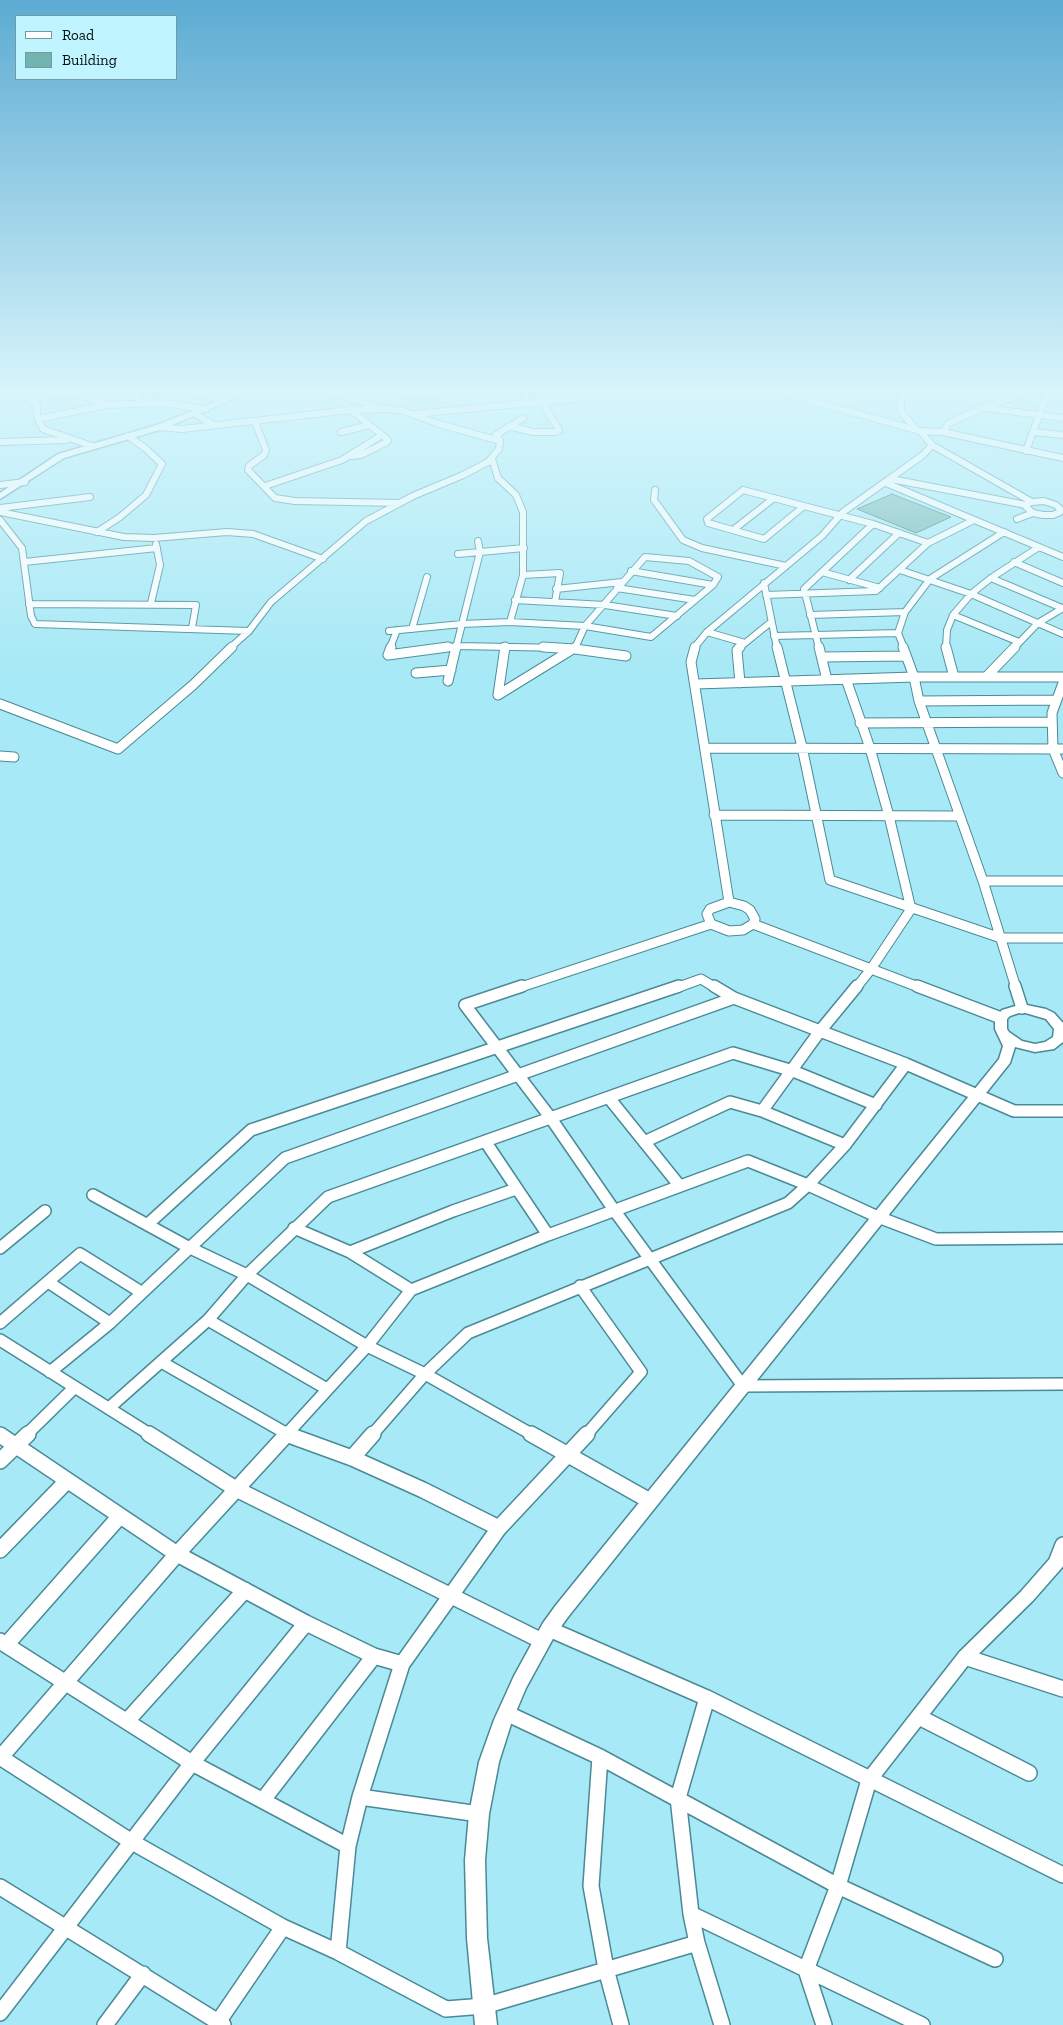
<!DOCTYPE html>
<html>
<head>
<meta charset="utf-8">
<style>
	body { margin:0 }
	#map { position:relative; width:1063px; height:2025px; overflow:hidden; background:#a7e9f6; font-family:"Zilla Slab",serif }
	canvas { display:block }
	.legend { position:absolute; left:15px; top:15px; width:162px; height:65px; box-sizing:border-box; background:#c0f4fe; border:1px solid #7399a1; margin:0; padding:6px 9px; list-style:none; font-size:15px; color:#001015 }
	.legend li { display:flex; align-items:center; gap:10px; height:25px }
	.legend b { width:25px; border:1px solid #7399a1 }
</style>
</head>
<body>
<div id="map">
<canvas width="1063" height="2025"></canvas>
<ul class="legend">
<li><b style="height:6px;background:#fff"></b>Road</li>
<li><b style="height:14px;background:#70b3af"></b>Building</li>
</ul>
</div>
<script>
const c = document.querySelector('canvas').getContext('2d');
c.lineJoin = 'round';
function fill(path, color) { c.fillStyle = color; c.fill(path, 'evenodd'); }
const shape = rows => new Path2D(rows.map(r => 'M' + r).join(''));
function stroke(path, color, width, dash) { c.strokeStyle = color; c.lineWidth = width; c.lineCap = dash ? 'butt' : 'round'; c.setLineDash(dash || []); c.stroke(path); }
const building = shape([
	[892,494,951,517,916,533,857,509,892,494]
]);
const minorFar3 = shape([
	[15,391,37,405,37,417,43,429,92,446],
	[136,391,140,403],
	[316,391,347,397,376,407],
	[523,391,528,403],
	[775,391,920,431,932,445,1032,502],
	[901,391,901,412,916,429],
	[186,392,225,400],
	[399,395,457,393],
	[30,400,49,395,70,394,87,397,107,405,162,403,206,409],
	[985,408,1063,418],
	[195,414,214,425],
	[414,414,573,399,576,398,577,391],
	[38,419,107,405],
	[255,422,266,450,264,455,249,466,248,470,275,498,295,501,400,503],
	[509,426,533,432,555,432,559,430,542,402],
	[160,427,182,429,351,410,390,409,404,411,439,424,500,441],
	[920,431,943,432,948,424,982,408,1032,391],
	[341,432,369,425],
	[943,432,1063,458],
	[1033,432,1063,435],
	[0,442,66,440],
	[1026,451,1048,391],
	[352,456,361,455,387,442,388,440,382,435],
	[492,459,498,478,516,495,523,512,523,575,510,622],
	[891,479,1026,505],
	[886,483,1063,557],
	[0,485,25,482],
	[265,486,342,460,382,435,351,410],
	[655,490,654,500,683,540,702,548,786,566],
	[743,490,804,506,764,539,708,523,707,519,743,490],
	[1044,501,1056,505,1061,510,1060,512,1053,515,1043,515,1033,513,1026,507,1027,504,1032,502,1044,501],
	[804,506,873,524,928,543],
	[0,508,90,497],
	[0,512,124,537,154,538,227,532,253,534,323,559],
	[1017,519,1033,513],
	[0,520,22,548,31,616,35,624,249,631],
	[733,530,774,498],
	[97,532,120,517,146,495,162,464,145,448,128,436],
	[458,554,524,548],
	[24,562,157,548],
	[1014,562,1063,583],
	[900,570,971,594,1063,634],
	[822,572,880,588],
	[523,575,560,573,555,602],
	[991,578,1062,608],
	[849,580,899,533],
	[764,583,777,648],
	[617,588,695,600],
	[556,589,622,582],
	[766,595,876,591,928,543,974,520],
	[515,600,605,605,677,616],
	[151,603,160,565,156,544],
	[29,604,196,605,192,628],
	[905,612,930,579,1004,532],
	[810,615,905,612,898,633,904,648],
	[953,615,1019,642],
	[412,629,427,577],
	[389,631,462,624,510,622,585,626,651,637,713,585,631,571],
	[707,632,745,643],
	[774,636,898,633],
	[230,648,249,631,271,602,366,521,413,496,463,475,488,462,499,449,500,441,496,435,523,418],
	[390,648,397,630],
	[438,648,457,646,565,648],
	[456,648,480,552,478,541],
	[505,648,505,646],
	[575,648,585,626,645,557,689,561,718,577,713,585],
	[694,648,707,632,822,536,843,512,923,455,932,445],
	[739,648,771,622],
	[819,648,804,589,873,524],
	[946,648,947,630,953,615,971,594,991,578,1039,547],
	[1014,648,1038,623,1063,608]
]);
const minorFar2 = shape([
	[391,647,388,655,448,647],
	[543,647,575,649,626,656],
	[695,647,691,662,729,902],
	[777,647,802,747,830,880,1001,938,1063,938],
	[819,647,827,680],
	[903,647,914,677,919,701,983,881,1016,988],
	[946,647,954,677],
	[823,657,906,656],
	[416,673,451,670],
	[987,676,1015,647],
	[846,679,870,748,889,816,911,909,871,969,856,988],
	[448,681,456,647],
	[740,683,737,650,740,647],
	[1063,683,1052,713,1053,749,1063,773],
	[696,684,914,677,1063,677],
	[498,695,576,647],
	[498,695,505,647],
	[919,701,1056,700],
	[0,704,118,749,193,685,232,647],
	[860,723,1052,722],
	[705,748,1063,749],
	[0,756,14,757],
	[714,815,960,816],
	[983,881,1063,881],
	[729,902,744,906,750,910,755,919,753,924,743,930,729,931,711,924,707,914,710,909,729,902],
	[753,924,921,988],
	[518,988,711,924],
	[676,988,701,979,716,988]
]);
const minorFar1 = shape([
	[522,986,465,1005,550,1117,614,1210,743,1386,1063,1384],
	[714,986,734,998],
	[917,986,1001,1018],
	[1015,986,1022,1008],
	[609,1098,679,1185],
	[762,1111,820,1031,857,986],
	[485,1141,548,1235],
	[644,1142,730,1102,762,1111,845,1145],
	[93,1195,188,1247,247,1275,367,1346,425,1374,533,1435],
	[148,1224,251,1130,679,986],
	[294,1228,350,1252,411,1290],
	[0,1248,45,1211],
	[350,1252,453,1211,516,1189],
	[48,1282,110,1323],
	[580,1286,641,1372,586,1435],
	[208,1320,327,1389],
	[0,1323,80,1254,141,1292],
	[0,1340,151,1435],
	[163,1363,289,1435],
	[50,1372,110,1323,285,1158,734,998,906,1064,1014,1111,1063,1111],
	[109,1408,208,1320,247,1275,328,1197,733,1053,793,1071,876,1105],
	[26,1435,75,1387],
	[286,1435,367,1346,411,1290,548,1235,748,1161,808,1185,878,1217,936,1239,1063,1238],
	[372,1435,425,1374,468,1333,788,1203,808,1185,845,1145,906,1064]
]);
const minor = shape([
	[149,1434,236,1489,542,1641],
	[286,1434,352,1458,423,1490,499,1528,402,1664,360,1797,348,1846,338,1952],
	[531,1434,650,1501],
	[0,1435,177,1554,306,1623,374,1656,402,1664],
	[352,1458,373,1434],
	[0,1461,28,1434],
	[499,1528,587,1434],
	[0,1550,67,1481],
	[549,1629,707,1698,1063,1875],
	[0,1641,192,1763,348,1846],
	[6,1645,120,1516],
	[965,1657,1063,1689],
	[707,1698,678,1798,691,1914,697,1943,722,2025],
	[506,1713,600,1757,838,1886,995,1959],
	[919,1717,1029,1773],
	[127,1721,245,1590],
	[0,1757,132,1842,283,1927,338,1952,446,2009,484,2006,697,1943],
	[600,1757,591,1886,606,1969,621,2025],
	[0,1758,177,1554,287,1434],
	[360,1797,479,1814],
	[263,1800,374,1656],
	[0,1887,223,2025],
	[691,1914,922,2025],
	[0,2013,192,1763,306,1623],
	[105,2025,143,1974],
	[216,2025,283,1927],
	[824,2025,806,1970,838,1886,869,1780,965,1657,1027,1596,1056,1563,1063,1545]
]);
const tertiary = shape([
	[242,391,252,391,163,429,64,458,0,499,0,493,58,454,157,425,242,391],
	[1022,1004,1046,1009,1054,1013,1063,1023,1063,1042,1054,1049,1035,1052,1015,1047,1010,1063,568,1617,555,1635,526,1688,512,1721,499,1762,489,1814,485,1860,487,1938,497,2025,475,2025,467,1938,465,1860,469,1814,479,1762,494,1720,514,1676,543,1623,556,1605,999,1059,1003,1046,995,1029,995,1018,1002,1010,1022,1004],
	[1022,1012,1046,1019,1054,1029,1053,1037,1045,1042,1035,1044,1022,1041,1009,1032,1007,1029,1007,1019,1010,1016,1022,1012]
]);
fill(building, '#70b3af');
stroke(building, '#307470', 1);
stroke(minorFar3, '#498a96', 8);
stroke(minorFar2, '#498a96', 11);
stroke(minorFar1, '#498a96', 14);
stroke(minor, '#498a96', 18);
stroke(tertiary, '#498a96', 3);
stroke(minorFar3, '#fff', 6);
stroke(minorFar2, '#fff', 9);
stroke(minorFar1, '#fff', 11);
stroke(minor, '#fff', 15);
fill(tertiary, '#fff');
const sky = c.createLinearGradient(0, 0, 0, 674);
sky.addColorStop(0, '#5cabd2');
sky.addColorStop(0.58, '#d7f5fb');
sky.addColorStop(1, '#d7f5fb00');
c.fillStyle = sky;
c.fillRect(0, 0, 1063, 674);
</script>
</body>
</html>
